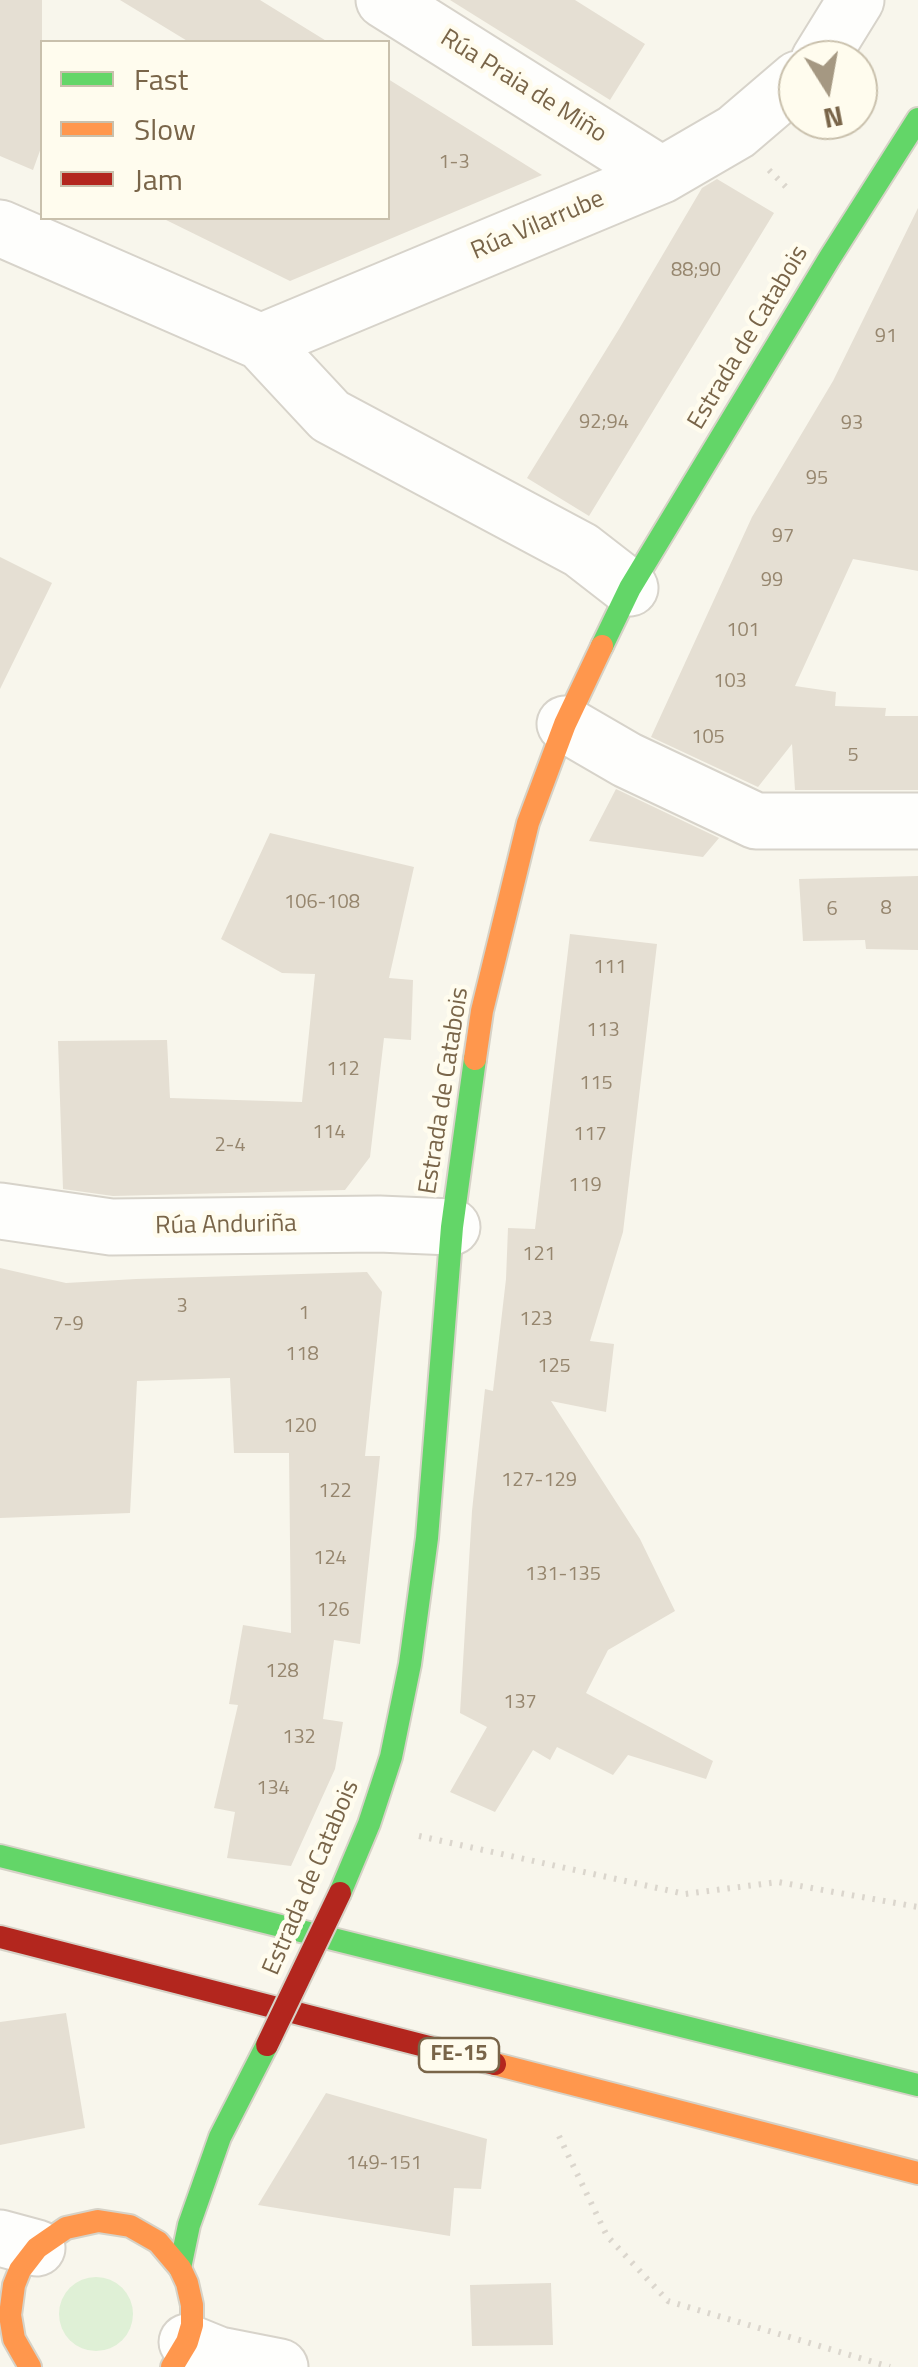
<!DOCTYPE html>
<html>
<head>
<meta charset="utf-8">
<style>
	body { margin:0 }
	#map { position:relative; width:918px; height:2367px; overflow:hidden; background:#f8f6ec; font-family:"Titillium Web",sans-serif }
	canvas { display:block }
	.legend { position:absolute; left:40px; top:40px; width:350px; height:180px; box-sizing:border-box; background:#fffcee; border:2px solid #c9c0ac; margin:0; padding:12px 18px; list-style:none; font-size:30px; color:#796549 }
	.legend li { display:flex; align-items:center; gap:20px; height:50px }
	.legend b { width:50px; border:2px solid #c9c0ac }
	.north { position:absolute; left:778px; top:40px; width:100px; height:100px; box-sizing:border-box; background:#fffcee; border:2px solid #c9c0ac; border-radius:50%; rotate:169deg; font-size:28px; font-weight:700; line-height:40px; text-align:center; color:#796549 }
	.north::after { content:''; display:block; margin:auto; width:35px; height:45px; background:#a59882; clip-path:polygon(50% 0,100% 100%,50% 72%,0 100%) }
</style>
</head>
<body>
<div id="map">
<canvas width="918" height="2367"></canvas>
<ul class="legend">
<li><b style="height:12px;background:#63d668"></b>Fast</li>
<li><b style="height:12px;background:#ff974d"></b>Slow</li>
<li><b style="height:12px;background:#b3261e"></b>Jam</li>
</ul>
<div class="north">N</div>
</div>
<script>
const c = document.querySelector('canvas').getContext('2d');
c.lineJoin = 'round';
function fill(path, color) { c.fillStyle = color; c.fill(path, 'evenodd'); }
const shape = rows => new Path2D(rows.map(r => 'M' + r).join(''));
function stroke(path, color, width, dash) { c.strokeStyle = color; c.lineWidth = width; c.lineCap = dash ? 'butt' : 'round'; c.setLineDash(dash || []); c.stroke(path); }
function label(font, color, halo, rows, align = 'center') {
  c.font = font + ' "Titillium Web",sans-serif'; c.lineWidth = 9; c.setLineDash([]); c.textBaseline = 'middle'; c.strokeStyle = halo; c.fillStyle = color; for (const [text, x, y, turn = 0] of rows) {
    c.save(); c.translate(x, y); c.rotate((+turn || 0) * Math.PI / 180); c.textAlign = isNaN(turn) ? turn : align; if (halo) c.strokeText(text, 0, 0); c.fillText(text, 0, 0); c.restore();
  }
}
const green = shape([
	'59 2314a37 37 0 1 1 74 0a37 37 0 1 1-74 0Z'
]);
const building = shape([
	[0,0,42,0,42,145,33,170,0,156],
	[120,0,260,0,328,42,189,42],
	[450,0,575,0,645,44,610,100],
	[388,79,542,175,290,281,162,218,388,218],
	[717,179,774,213,589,516,527,478,619,329,702,188],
	[918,208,918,571,853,559,795,686,836,692,835,706,886,708,885,716,918,716,918,790,795,790,792,744,758,787,651,737,752,517,833,381],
	[0,557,52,583,0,689],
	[616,789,719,838,703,857,589,841],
	[270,833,414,867,389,978,413,980,411,1040,384,1038,370,1157,345,1190,113,1196,63,1189,58,1041,167,1040,170,1098,302,1102,315,974,282,973,221,939],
	[918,876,918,950,866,949,865,940,803,941,799,879],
	[570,934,657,944,623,1232,590,1341,614,1344,606,1412,551,1401,640,1539,675,1611,608,1650,586,1693,713,1761,706,1779,628,1755,613,1775,557,1747,550,1760,533,1750,495,1812,450,1792,487,1727,460,1713,472,1511,485,1389,493,1391,506,1279,508,1228,535,1229],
	[0,1268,66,1283,136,1279,367,1272,382,1292,365,1456,380,1456,360,1644,334,1640,323,1719,343,1722,335,1769,291,1866,227,1858,235,1812,214,1808,238,1705,229,1704,243,1625,291,1633,289,1453,234,1453,230,1378,137,1381,130,1513,0,1518],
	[66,2013,85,2128,0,2145,0,2022],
	[326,2093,487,2139,481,2189,454,2188,450,2236,258,2205],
	[551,2283,553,2345,472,2346,470,2285]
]);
const path = shape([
	[769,170,789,190],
	[419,1836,685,1894,778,1882,918,1907],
	[559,2136,607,2236,668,2301,890,2367]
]);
const street = shape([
	[384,0,662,175],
	[819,60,856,0],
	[0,228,261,342,330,416,581,550,630,588],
	[261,342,662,175,736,132,798,79],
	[565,724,627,760,756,821,918,821],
	[0,1211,111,1227,379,1224,452,1227],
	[0,2238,37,2248],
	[187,2342,219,2355,280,2367]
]);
const fast = shape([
	[602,646,630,588,829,259,918,119],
	[0,1856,918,2085],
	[340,1893,369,1824,391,1757,410,1664,427,1538,452,1227,475,1059],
	[180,2268,189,2225,220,2137,267,2045]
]);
const slow = shape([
	[475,1059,482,1011,528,823,565,724,602,646],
	[495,2064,918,2173],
	[30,2367,14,2339,10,2315,14,2285,20,2270,37,2248,66,2228,98,2221,130,2226,158,2242,180,2268,187,2283,192,2305,192,2325,187,2342,172,2367]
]);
const jam = shape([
	[0,1937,495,2064]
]);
const jamBridge = shape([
	[267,2045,340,1893]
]);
const numberNames = [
	["1-3",454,163],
	["88;90",696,271],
	["91",886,337],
	["92;94",604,423],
	["93",852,424],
	["95",817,479],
	["97",783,537],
	["99",772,581],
	["101",743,631],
	["103",730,682],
	["105",708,738],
	["5",853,756],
	["106-108",322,903],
	["8",886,909],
	["6",832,910],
	["111",610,968],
	["113",603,1031],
	["112",343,1070],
	["115",596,1084],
	["114",329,1133],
	["117",590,1135],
	["2-4",230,1146],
	["119",585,1186],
	["121",539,1255],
	["3",182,1307],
	["1",304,1314],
	["123",536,1320],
	["7-9",68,1325],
	["118",302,1355],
	["125",554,1367],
	["120",300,1427],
	["127-129",539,1481],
	["122",335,1492],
	["124",330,1559],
	["131-135",563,1575],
	["126",333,1611],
	["128",282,1672],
	["137",520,1703],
	["132",299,1738],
	["134",273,1789],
	["149-151",384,2164]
];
const shields = [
	[459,2055,80]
];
const shieldNames = [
	["FE-15",459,2055]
];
const streetNames = [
	["Rúa Praia de Miño",523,87,32],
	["Rúa Vilarrube",538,226,-23],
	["Estrada de Catabois",749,338,-59],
	["Estrada de Catabois",445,1091,-81],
	["Rúa Anduriña",226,1226,-1],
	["Estrada de Catabois",312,1878,-67]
];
fill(green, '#dff0d6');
fill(building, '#e5dfd3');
stroke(street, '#d7d3ca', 59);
stroke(fast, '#d6d2c7', 26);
stroke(slow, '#d6d2c7', 26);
stroke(jam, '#d6d2c7', 26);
stroke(path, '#dbd6cd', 6, [2.5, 8]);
stroke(street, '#fefefc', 55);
stroke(fast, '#63d668', 22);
stroke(slow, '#ff974d', 22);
stroke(jam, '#b3261e', 22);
stroke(jamBridge, '#d6d2c7', 26, []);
stroke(jamBridge, '#b3261e', 22);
label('20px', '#96866e', null, numberNames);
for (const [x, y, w] of shields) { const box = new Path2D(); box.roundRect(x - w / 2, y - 17, w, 34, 8); c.fillStyle = '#fffcee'; c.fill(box); stroke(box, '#796549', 2.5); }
label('bold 22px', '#796549', null, shieldNames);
label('25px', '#796549', '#fffcee', streetNames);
</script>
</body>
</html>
